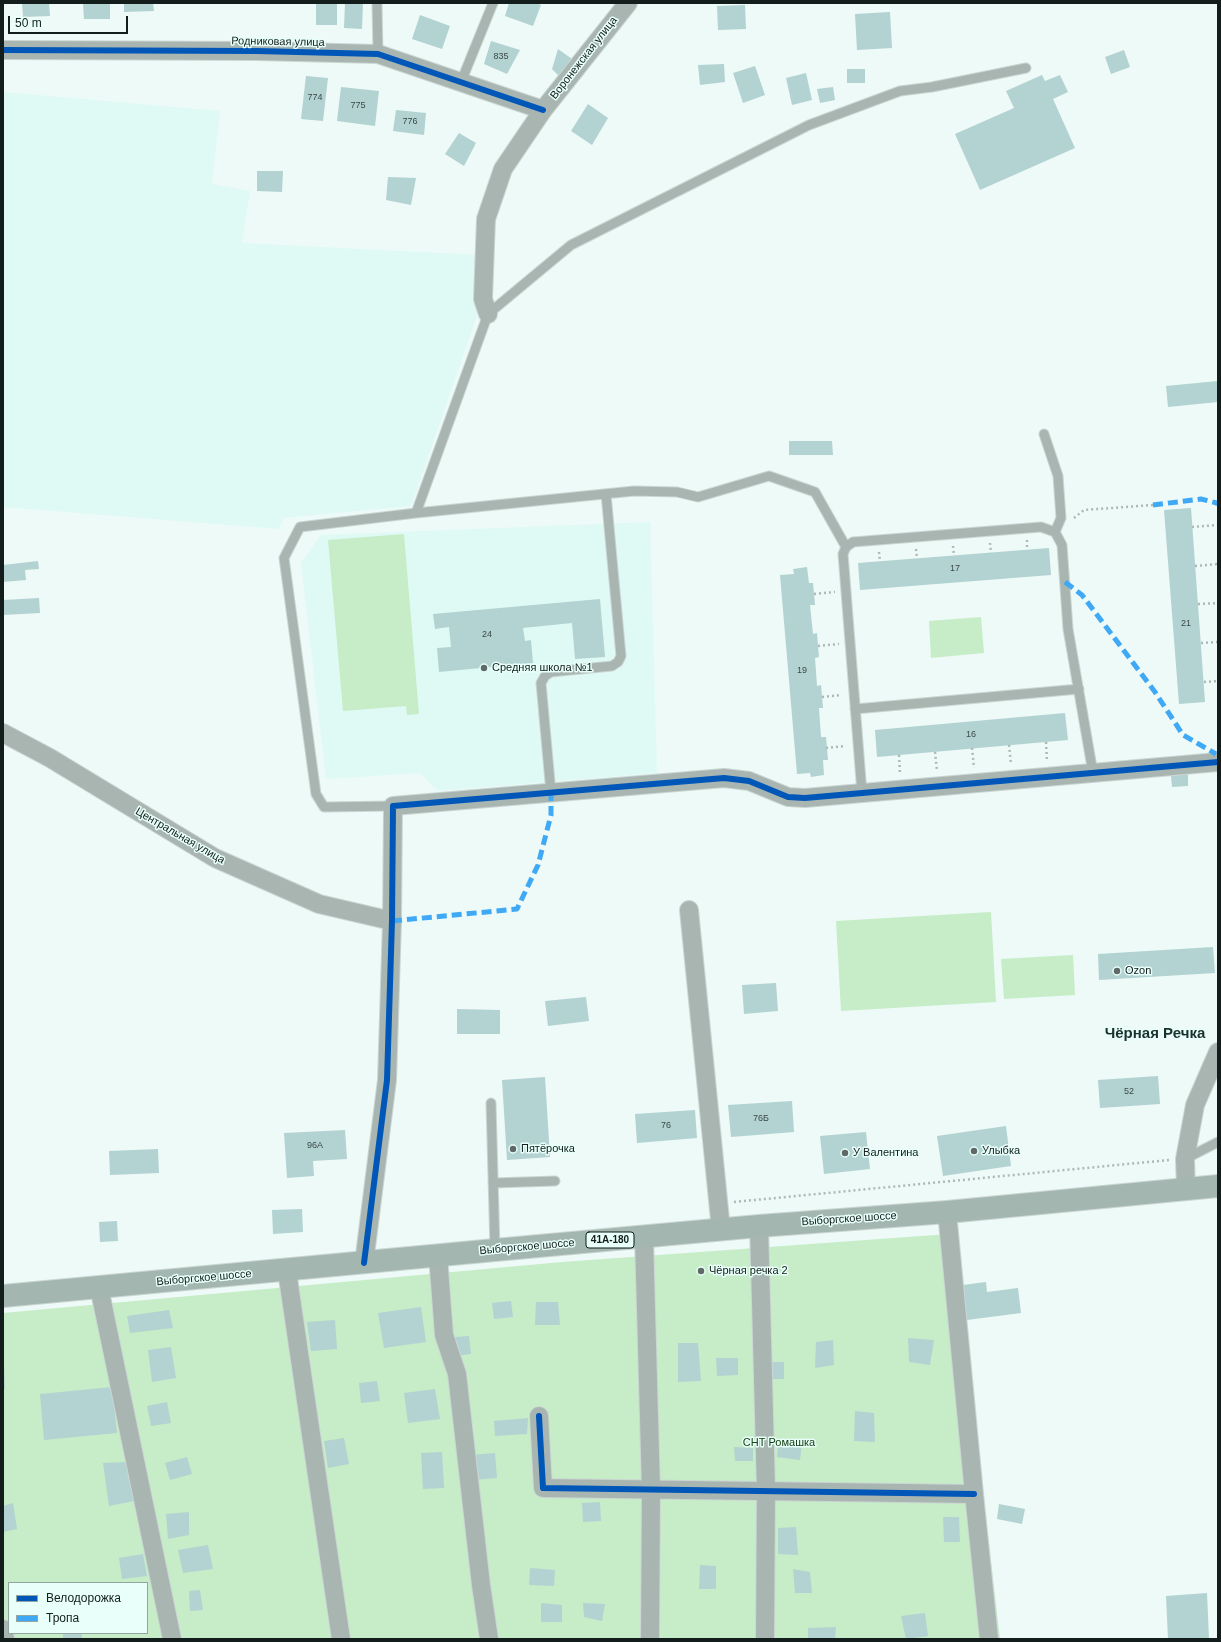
<!DOCTYPE html>
<html>
<head>
<meta charset="utf-8">
<style>
	body { margin:0 }
	#map { position:relative; width:1221px; height:1642px; overflow:hidden; background:#edfaf7; font-family:Arial,sans-serif }
	canvas { display:block }
	.frame { position:absolute; inset:0; border:4px solid #131d1b; pointer-events:none }
	.legend { position:absolute; left:8px; top:1582px; width:140px; height:52px; box-sizing:border-box; background:#e8fffa; border:1px solid #93a5a1; margin:0; padding:5px 7px; list-style:none; font-size:12px; color:#131d1b }
	.legend li { display:flex; align-items:center; gap:8px; height:20px }
	.legend b { width:20px; border:1px solid #93a5a1 }
	.scale { position:absolute; left:8px; top:16px; width:120px; height:18px; box-sizing:border-box; border:2px solid #131d1b; border-top:0; padding-left:5px; font-size:12px; line-height:14px; white-space:nowrap; color:#131d1b; -webkit-text-stroke:3px #e8fffa; paint-order:stroke }
</style>
</head>
<body>
<div id="map">
<canvas width="1221" height="1642"></canvas>
<div class="frame"></div>
<ul class="legend">
<li><b style="height:5px;background:#0057b8"></b>Велодорожка</li>
<li><b style="height:5px;background:#3fa9f5"></b>Тропа</li>
</ul>
<div class="scale">50 m</div>
</div>
<script>
const c = document.querySelector('canvas').getContext('2d');
c.lineJoin = 'round';
function fill(path, color) { c.fillStyle = color; c.fill(path, 'evenodd'); }
const shape = rows => new Path2D(rows.map(r => 'M' + r).join(''));
function stroke(path, color, width, dash) { c.strokeStyle = color; c.lineWidth = width; c.lineCap = dash ? 'butt' : 'round'; c.setLineDash(dash || []); c.stroke(path); }
function label(font, color, halo, rows, align = 'center') {
  c.font = font + ' Arial,sans-serif'; c.lineWidth = 3; c.setLineDash([]); c.textBaseline = 'middle'; c.strokeStyle = halo; c.fillStyle = color; for (const [text, x, y, turn = 0] of rows) {
    c.save(); c.translate(x, y); c.rotate((+turn || 0) * Math.PI / 180); c.textAlign = isNaN(turn) ? turn : align; if (halo) c.strokeText(text, 0, 0); c.fillText(text, 0, 0); c.restore();
  }
}
const built = shape([
	[3,92,220,111,212,184,250,191,242,243,479,255,477,316,411,506,283,518,279,529,3,507],
	[650,522,657,773,438,791,420,773,326,779,301,563,321,535]
]);
const green = shape([
	[404,534,419,714,407,715,406,706,343,711,328,540],
	[981,617,984,653,931,658,929,621],
	[991,912,996,1002,841,1011,836,921],
	[1073,955,1075,995,1004,999,1001,959],
	[949,1234,978,1447,1000,1639,3,1639,3,1313,562,1262],
	[9,1583,147,1583,147,1633,9,1633]
]);
const building = shape([
	[22,3,49,3,50,16,23,17],
	[83,3,110,3,110,19,84,19],
	[124,3,153,3,154,11,124,12],
	[316,3,337,3,337,25,316,25],
	[345,3,363,3,362,29,344,28],
	[509,3,536,3,541,5,533,26,505,16],
	[745,5,746,29,718,30,717,6],
	[890,12,892,48,857,50,855,14],
	[420,15,450,26,442,49,412,39],
	[491,41,520,50,507,74,484,64],
	[558,49,572,59,561,78,552,69],
	[1124,50,1130,67,1111,74,1105,57],
	[724,64,725,82,700,85,698,65],
	[755,66,765,95,743,103,733,73],
	[847,69,865,69,865,83,847,83],
	[806,73,812,100,792,105,786,78],
	[1042,75,1045,81,1060,75,1068,92,1053,99,1075,148,980,190,955,134,1014,108,1006,91],
	[306,76,328,78,323,121,301,119],
	[341,87,379,91,375,126,337,121],
	[833,87,835,100,820,103,817,89],
	[588,104,608,118,592,145,571,131],
	[396,110,426,113,424,135,393,131],
	[459,133,476,143,464,166,445,154],
	[257,171,283,171,282,192,257,191],
	[388,177,416,178,411,205,386,200],
	[1218,381,1218,402,1168,407,1166,386],
	[789,441,832,441,833,455,789,455],
	[1191,508,1205,702,1179,704,1164,510],
	[1049,548,1051,575,860,590,858,563],
	[38,561,39,569,25,570,26,580,3,582,3,565],
	[807,567,809,583,813,583,815,605,810,605,813,634,817,633,818,646,819,657,815,658,817,686,821,685,823,708,819,708,821,737,826,737,828,760,823,760,824,775,811,777,810,773,797,774,780,575,794,574,793,569],
	[39,598,40,613,3,615,3,600],
	[600,599,605,657,575,659,572,623,523,628,525,641,531,640,533,663,439,672,437,648,451,647,449,627,435,629,433,614],
	[1065,713,1068,740,877,757,875,730],
	[1188,774,1188,786,1172,787,1171,776],
	[1213,947,1215,973,1099,980,1098,954],
	[776,983,778,1011,744,1014,742,985],
	[586,997,589,1021,548,1026,545,1001],
	[457,1009,500,1010,500,1034,457,1034],
	[1158,1076,1160,1104,1100,1108,1098,1080],
	[545,1077,550,1157,507,1160,502,1080],
	[792,1101,794,1132,731,1137,728,1105],
	[695,1110,697,1138,637,1143,635,1114],
	[1006,1126,1011,1166,943,1176,937,1136],
	[345,1130,347,1159,313,1161,314,1176,287,1178,284,1133],
	[866,1132,870,1169,824,1174,820,1136],
	[158,1149,159,1173,110,1175,109,1151],
	[302,1209,303,1232,273,1234,272,1210],
	[117,1221,118,1241,100,1242,99,1222],
	[986,1282,987,1292,1018,1288,1021,1313,967,1320,963,1285],
	[511,1301,513,1317,494,1319,492,1303],
	[536,1302,558,1302,560,1325,535,1325],
	[421,1307,426,1342,384,1348,378,1313],
	[169,1310,173,1328,130,1333,127,1316],
	[335,1320,337,1349,311,1351,307,1322],
	[469,1336,471,1354,456,1356,454,1337],
	[908,1338,934,1340,930,1365,909,1362],
	[833,1340,834,1365,815,1368,816,1342],
	[678,1343,698,1343,701,1381,678,1382],
	[171,1347,176,1378,152,1382,148,1350],
	[716,1358,738,1358,738,1375,717,1376],
	[771,1362,784,1362,784,1379,771,1379],
	[3,1363,4,1363,5,1389,3,1389],
	[377,1381,380,1401,361,1403,359,1383],
	[112,1387,117,1433,44,1440,40,1394],
	[435,1389,440,1419,408,1423,404,1393],
	[167,1402,171,1423,151,1426,147,1406],
	[855,1411,874,1413,875,1442,854,1441],
	[528,1418,527,1434,495,1436,494,1421],
	[344,1438,349,1464,328,1468,324,1441],
	[778,1440,802,1442,800,1460,777,1457],
	[734,1447,753,1448,753,1461,735,1461],
	[442,1452,444,1488,423,1489,421,1453],
	[495,1453,497,1478,473,1480,471,1455],
	[187,1457,192,1474,170,1480,165,1463],
	[128,1462,134,1501,109,1506,103,1463],
	[600,1502,601,1521,583,1522,582,1503],
	[13,1503,17,1529,3,1532,3,1506],
	[999,1504,1025,1509,1022,1524,997,1519],
	[189,1512,189,1535,168,1539,166,1514],
	[943,1517,959,1517,960,1542,944,1542],
	[796,1527,798,1555,778,1554,778,1528],
	[208,1545,213,1569,183,1573,178,1550],
	[143,1554,147,1576,122,1579,119,1558],
	[700,1565,716,1566,716,1589,699,1589],
	[530,1568,555,1570,554,1586,529,1585],
	[793,1569,810,1572,812,1593,795,1593],
	[200,1590,203,1610,190,1611,189,1591],
	[1207,1593,1209,1639,1168,1639,1166,1596],
	[541,1603,562,1605,562,1622,541,1622],
	[583,1603,605,1604,602,1621,584,1617],
	[925,1613,928,1636,906,1639,901,1616],
	[836,1627,835,1639,808,1639,808,1628],
	[63,1633,82,1633,82,1639,63,1639]
]);
const path = shape([
	[1074,518,1084,510,1153,505],
	[1192,527,1218,525],
	[1027,540,1027,550],
	[990,543,991,553],
	[953,546,954,556],
	[916,549,917,558],
	[879,552,880,562],
	[1195,566,1218,564],
	[814,594,835,592],
	[1198,604,1218,603],
	[1201,643,1218,642],
	[818,646,839,644],
	[1204,682,1218,681],
	[822,697,842,695],
	[1046,742,1047,761],
	[1009,745,1011,764],
	[826,748,846,746],
	[972,748,974,768],
	[935,752,937,771],
	[899,755,900,774],
	[734,1202,1169,1160]
]);
const service = shape([
	[377,3,378,54],
	[461,82,493,3],
	[1044,434,1058,476,1061,518,1055,532],
	[416,513,488,314,571,245,809,125,900,91,932,87,1026,68],
	[855,709,1079,689],
	[551,793,541,683,545,676,551,672,612,666,618,662,621,656,606,494],
	[862,793,843,554,846,547,853,542,1041,527,1055,532,1062,545,1068,629,1093,773],
	[393,806,324,807,316,794,284,558,300,527,416,513,634,491,677,492,698,497,769,476,815,492,846,547],
	[491,1103,495,1250],
	[1185,1159,1218,1142],
	[493,1183,555,1181]
]);
const minor = shape([
	[3,50,257,51,378,54,543,110],
	[488,314,483,299,486,219,503,169,543,110,628,3],
	[3,733,50,758,215,858,319,904,392,921],
	[689,910,721,1230],
	[1186,1189,1185,1159,1195,1105,1218,1052],
	[947,1212,974,1494,989,1639],
	[759,1226,766,1490,765,1639],
	[644,1237,651,1490,650,1639],
	[438,1256,444,1335,457,1374,481,1585,489,1639],
	[364,1263,387,1080,392,921,393,806,724,778,749,781,788,797,805,798,1218,762],
	[287,1271,341,1639],
	[99,1287,172,1639],
	[539,1416,543,1488,974,1494],
	[3,1629,5,1639]
]);
const primary = shape([
	[3,1296,495,1250,759,1226,947,1212,1218,1186]
]);
const quiet = shape([
	[1153,505,1201,499,1217,503,1218,505],
	[1065,582,1082,595,1155,692,1183,735,1216,754],
	[392,921,517,909,538,865,551,815,551,793]
]);
const cycleway = shape([
	[3,50,257,51,378,54,543,110],
	[364,1263,387,1080,392,921,393,806,724,778,749,781,788,797,805,798,1218,762],
	[539,1416,543,1488,974,1494]
]);
const markers = [
	[484,668,4,"#5f6a68"],
	[1117,971,4,"#5f6a68"],
	[513,1149,4,"#5f6a68"],
	[974,1151,4,"#5f6a68"],
	[845,1153,4,"#5f6a68"],
	[701,1271,4,"#5f6a68"]
];
const numberNames = [
	["835",501,57],
	["774",315,98],
	["775",358,106],
	["776",410,122],
	["17",955,569],
	["21",1186,624],
	["24",487,635],
	["19",802,671],
	["16",971,735],
	["52",1129,1092],
	["76Б",761,1119],
	["76",666,1126],
	["96А",315,1146]
];
const shields = [
	[610,1240,48]
];
const shieldNames = [
	["41А-180",610,1240]
];
const streetNames = [
	["Родниковая улица",278,42,1],
	["Воронежская улица",584,58,-52],
	["Центральная улица",180,836,30],
	["Выборгское шоссе",849,1219,-4],
	["Выборгское шоссе",527,1247,-5],
	["Выборгское шоссе",204,1278,-5]
];
const poiNames = [
	["Средняя школа №1",492,668],
	["Ozon",1125,971],
	["Пятёрочка",521,1149],
	["Улыбка",982,1151],
	["У Валентина",853,1153],
	["Чёрная речка 2",709,1271]
];
const parkNames = [
	["СНТ Ромашка",779,1443]
];
const districtNames = [
	["Чёрная Речка",1155,1034]
];
fill(built, '#dffaf4');
fill(green, '#c6edc8');
fill(building, '#b3d2d2');
stroke(service, '#cbd6d3', 11);
stroke(minor, '#cbd6d3', 20);
stroke(primary, '#cbd6d3', 24);
stroke(path, '#adb9b5', 2.5, [2, 3]);
stroke(service, '#a8b5b0', 9);
stroke(minor, '#a8b5b0', 18);
stroke(primary, '#a4b6b0', 22);
stroke(quiet, '#3fa9f5', 5, [10, 5]);
stroke(cycleway, '#0057b8', 6);
for (const [x, y, r, color] of markers) { const dot = new Path2D(); dot.arc(x, y, r, 0, 2 * Math.PI); c.fillStyle = color; c.fill(dot); stroke(dot, '#e8fffa', 1.5); }
label('9px', '#3b4a49', null, numberNames);
for (const [x, y, w] of shields) { const box = new Path2D(); box.roundRect(x - w / 2, y - 8, w, 16, 3); c.fillStyle = '#e8fffa'; c.fill(box); stroke(box, '#131d1b', 1); }
label('bold 10px', '#131d1b', null, shieldNames);
label('11px', '#131d1b', '#e8fffa', streetNames);
label('11px', '#131d1b', '#e8fffa', poiNames, 'left');
label('11px', '#154013', '#e8fffa', parkNames);
label('bold 15px', '#1a312d', '#e8fffa', districtNames);
</script>
</body>
</html>
